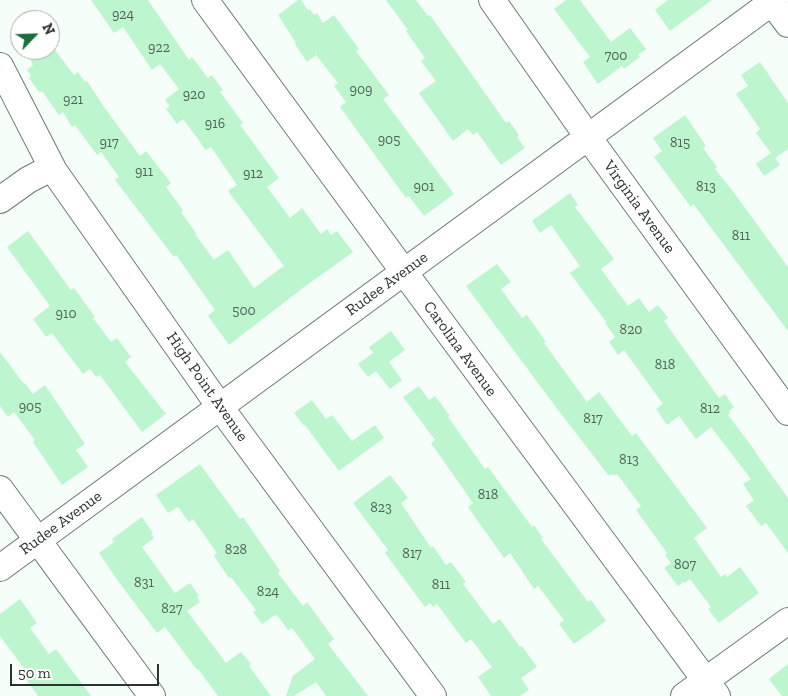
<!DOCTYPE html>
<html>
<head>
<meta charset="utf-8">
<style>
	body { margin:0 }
	#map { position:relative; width:788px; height:696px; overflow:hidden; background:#f5fef8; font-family:"Zilla Slab",serif }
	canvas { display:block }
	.north { position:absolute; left:10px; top:10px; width:50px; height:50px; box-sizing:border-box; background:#fff; border:1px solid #abadab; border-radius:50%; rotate:66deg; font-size:14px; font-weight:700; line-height:20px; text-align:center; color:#2c322e }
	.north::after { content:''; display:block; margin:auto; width:18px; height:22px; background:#196d3e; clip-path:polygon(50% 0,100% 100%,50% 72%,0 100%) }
	.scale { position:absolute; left:10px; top:664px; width:149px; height:22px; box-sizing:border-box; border:2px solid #2c322e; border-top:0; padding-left:6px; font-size:15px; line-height:18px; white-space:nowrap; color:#2c322e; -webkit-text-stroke:4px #fff; paint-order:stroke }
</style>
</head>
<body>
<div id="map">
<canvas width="788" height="696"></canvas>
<div class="north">N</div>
<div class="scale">50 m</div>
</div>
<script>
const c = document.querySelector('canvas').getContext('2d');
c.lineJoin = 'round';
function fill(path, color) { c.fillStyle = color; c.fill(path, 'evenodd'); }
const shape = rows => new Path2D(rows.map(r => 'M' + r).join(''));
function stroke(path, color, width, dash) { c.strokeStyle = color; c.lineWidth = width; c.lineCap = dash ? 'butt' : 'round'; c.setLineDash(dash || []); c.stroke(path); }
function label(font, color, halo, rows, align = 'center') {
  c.font = font + ' "Zilla Slab",serif'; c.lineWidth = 4; c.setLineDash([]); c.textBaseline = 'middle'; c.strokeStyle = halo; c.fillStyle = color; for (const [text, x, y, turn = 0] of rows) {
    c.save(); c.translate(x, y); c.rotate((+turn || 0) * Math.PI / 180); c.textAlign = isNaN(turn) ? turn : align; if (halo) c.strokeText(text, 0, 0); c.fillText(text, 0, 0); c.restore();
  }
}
const building = shape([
	[91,0,148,0,189,60,192,57,208,78,212,75,223,90,220,92,243,123,240,125,279,178,267,187,290,218,302,208,321,234,327,229,331,235,337,231,353,252,303,288,229,345,208,316,215,310,176,255,174,257,115,180,119,177,101,152,97,155,75,125,72,127,63,112,59,115,42,91,40,93,29,78,31,76,27,70,33,65,29,58,40,50,55,50,74,75,78,72,85,82,87,81,104,107,140,156,146,151,171,183,166,187,183,210,181,212,196,233,195,234,214,260,228,250,254,288,284,266,228,191,237,185,211,147,206,150,183,119,177,124,166,109,170,106,165,100,179,89,160,64,152,70,123,27,114,33],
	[298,0,301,0,308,10,310,9,314,15,317,13,323,23,334,15,359,49,356,51,389,95,383,99,454,194,424,216,409,196,406,198,340,107,346,102,334,86,338,83,316,55,307,62,295,44,296,43,278,15],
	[386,0,416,0,428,16,430,15,506,123,509,121,519,135,517,137,525,148,501,165,477,132,473,135,468,129,453,141,419,93,436,81,421,61,425,58,406,31,408,30],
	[566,0,580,0,611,42,630,28,646,49,638,55,640,57,624,69,622,66,598,84,583,62,590,57,554,9],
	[668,0,712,0,670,31,655,10],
	[760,62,788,103,788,149,775,158,780,165,764,176,756,164,771,153,756,133,760,129,736,94,748,86,741,75],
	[685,115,706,146,703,148,717,167,715,169,732,190,788,267,788,331,700,213,693,204,691,207,654,157,662,151,653,138],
	[570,193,578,205,575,207,614,259,601,269,628,306,639,298,649,312,658,305,668,318,664,321,719,398,725,394,734,407,729,411,730,413,728,415,756,452,755,452,788,498,788,553,766,523,761,526,746,506,754,500,743,484,751,479,711,427,696,439,679,416,667,425,656,409,663,404,624,350,618,355,609,342,615,337,605,323,606,322,570,273,580,266,551,225,540,233,532,221],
	[28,231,71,290,74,288,95,317,93,318,111,342,117,338,131,357,125,362,166,414,142,432,100,375,96,377,90,369,83,374,52,333,46,337,33,319,50,306,7,247],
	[497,264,511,282,501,289,522,318,527,315,546,342,544,343,587,402,599,392,632,436,636,433,707,528,694,538,721,577,725,574,727,577,740,567,759,593,719,623,708,609,711,607,690,579,685,583,684,582,678,586,664,568,671,563,665,555,667,553,636,510,641,506,617,474,614,476,612,474,609,476,555,406,466,286],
	[391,331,405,350,389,362,402,380,390,389,376,371,368,377,358,364,373,353,369,347],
	[0,352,24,384,25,383,33,394,45,385,85,444,76,450,88,467,62,485,33,442,35,440,14,412,8,417,0,406],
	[419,386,429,400,435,396,450,416,448,417,485,469,488,467,532,527,534,525,543,538,541,539,588,602,591,600,606,621,574,644,559,624,564,620,538,586,534,589,510,553,504,558,468,507,473,503,431,443,435,440,403,397],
	[312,400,326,419,332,415,352,441,375,425,384,438,339,471,305,425,304,426,294,413],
	[200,464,240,519,243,517,280,571,278,573,303,606,307,602,334,639,328,644,368,696,326,696,316,682,294,696,286,696,293,676,315,659,292,628,288,630,277,615,276,616,275,615,262,624,253,612,256,610,231,577,229,578,214,556,217,553,193,519,189,522,178,507,168,513,156,495],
	[390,475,408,498,401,503,431,548,433,546,446,565,451,562,466,582,463,584,493,624,500,619,520,647,522,646,537,667,521,678,529,690,520,696,491,696,478,677,492,667,471,639,466,643,437,604,433,607,430,603,425,607,385,553,388,550,353,503],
	[142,517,153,533,151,534,154,538,142,547,175,593,190,583,199,596,197,597,200,602,187,611,226,663,241,652,251,664,249,666,271,696,218,696,198,669,197,670,165,627,157,633,118,581,99,553,114,542,112,539],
	[20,599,37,623,30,628,49,654,56,649,91,696,38,696,27,681,31,678,0,636,0,614],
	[788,664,788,696,782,696,769,679]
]);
const minor = shape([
	[205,0,404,272,717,696],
	[492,0,588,137,788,412],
	[770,0,788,24],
	[0,66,54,171,220,407,433,696],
	[0,200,28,180,49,169,54,171],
	[0,489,152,696],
	[0,568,775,0],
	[684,696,788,621]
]);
const numberNames = [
	["924",123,15],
	["922",159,48],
	["700",616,56],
	["909",361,90],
	["920",194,95],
	["921",73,100],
	["916",215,124],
	["905",389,140],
	["917",109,143],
	["815",680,143],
	["911",144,172],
	["912",253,174],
	["901",424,187],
	["813",706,187],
	["811",741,236],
	["500",244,311],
	["910",66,314],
	["820",631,330],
	["818",665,365],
	["905",30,407],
	["812",710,409],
	["817",593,419],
	["813",629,460],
	["818",488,495],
	["823",381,508],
	["828",236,550],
	["817",412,554],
	["807",685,565],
	["831",144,583],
	["811",441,585],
	["824",268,592],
	["827",172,609]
];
const streetNames = [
	["Virginia Avenue",639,207,54],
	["Rudee Avenue",387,284,-36],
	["Carolina Avenue",460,349,54],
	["High Point Avenue",207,387,55],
	["Rudee Avenue",61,523,-36]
];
fill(building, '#bdf6ce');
stroke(minor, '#6d7a71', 28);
stroke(minor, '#fff', 26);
label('14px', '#506356', null, numberNames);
label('16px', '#2c322e', '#fff', streetNames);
</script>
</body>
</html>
